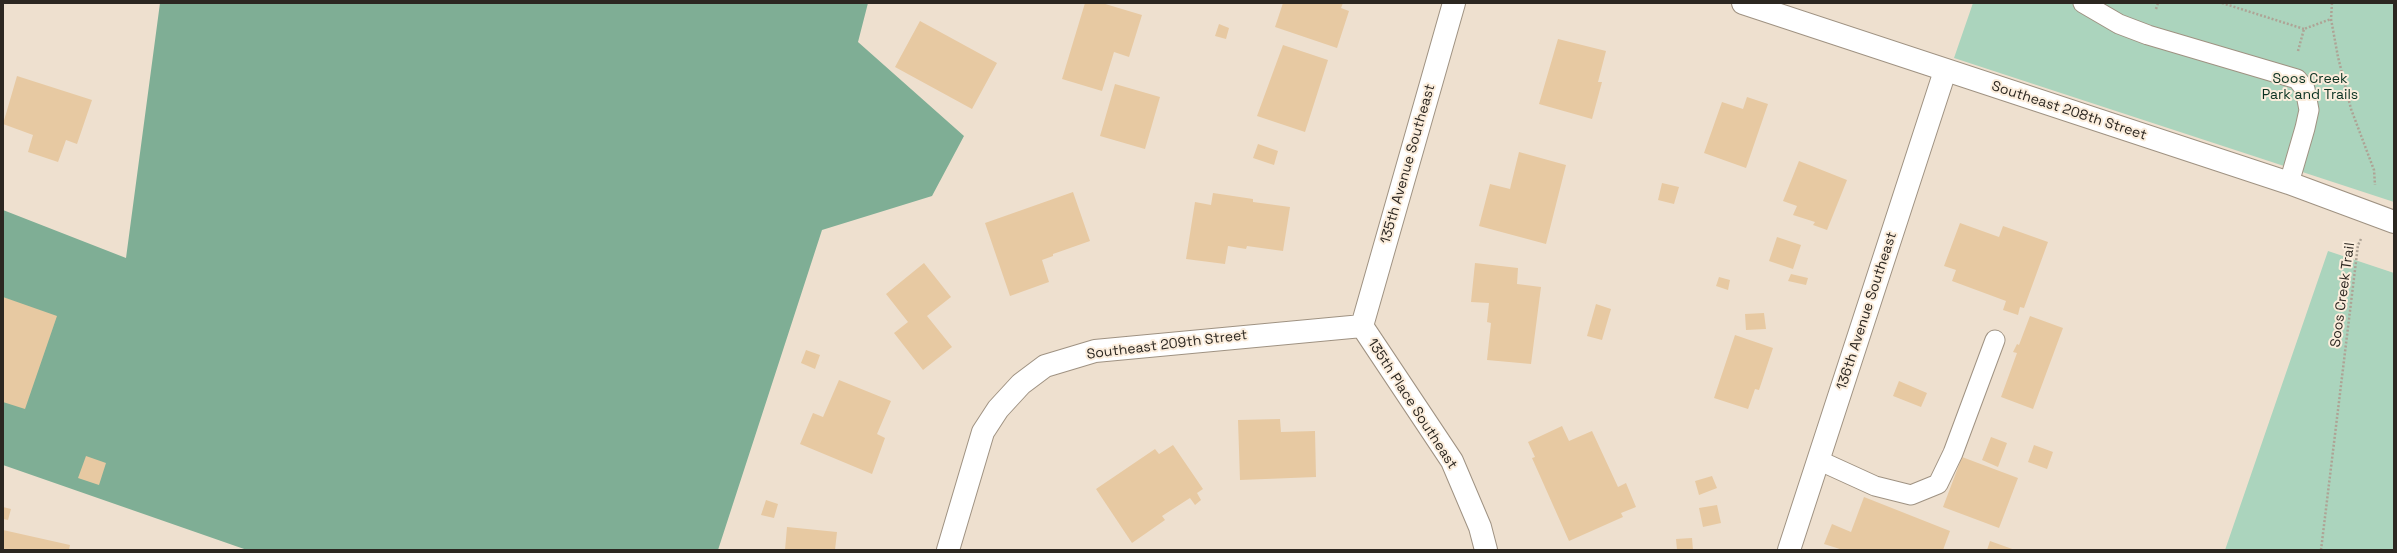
<!DOCTYPE html>
<html>
<head>
<meta charset="utf-8">
<style>
	body { margin:0 }
	#map { position:relative; width:2397px; height:553px; overflow:hidden; background:#eee0cf; font-family:"Space Grotesk",sans-serif }
	canvas { display:block }
	.frame { position:absolute; inset:0; border:4px solid #2c2721; pointer-events:none }
</style>
</head>
<body>
<div id="map">
<canvas width="2397" height="553"></canvas>
<div class="frame"></div>
</div>
<script>
const c = document.querySelector('canvas').getContext('2d');
c.lineJoin = 'round';
function fill(path, color) { c.fillStyle = color; c.fill(path, 'evenodd'); }
const shape = rows => new Path2D(rows.map(r => 'M' + r).join(''));
function stroke(path, color, width, dash) { c.strokeStyle = color; c.lineWidth = width; c.lineCap = dash ? 'butt' : 'round'; c.setLineDash(dash || []); c.stroke(path); }
function label(font, color, halo, rows, align = 'center') {
  c.font = font + ' "Space Grotesk",sans-serif'; c.lineWidth = 4; c.setLineDash([]); c.textBaseline = 'middle'; c.strokeStyle = halo; c.fillStyle = color; for (const [text, x, y, turn = 0] of rows) {
    c.save(); c.translate(x, y); c.rotate((+turn || 0) * Math.PI / 180); c.textAlign = isNaN(turn) ? turn : align; if (halo) c.strokeText(text, 0, 0); c.fillText(text, 0, 0); c.restore();
  }
}
const green = shape([
	[1973,3,2394,3,2394,202,1954,58],
	[2328,251,2394,273,2394,550,2225,550]
]);
const forest = shape([
	[160,3,868,3,858,42,964,136,932,196,822,230,718,550,247,550,3,465,3,210,126,258]
]);
const building = shape([
	[1085,3,1102,3,1142,15,1129,57,1114,52,1102,91,1062,79],
	[1283,3,1343,3,1341,8,1349,11,1337,48,1275,27],
	[920,21,997,63,972,109,895,67],
	[1219,24,1229,28,1226,39,1215,36],
	[1558,39,1606,51,1598,82,1602,82,1592,119,1539,104],
	[1283,45,1328,60,1305,132,1257,116],
	[17,76,92,100,77,144,66,140,58,162,28,152,33,135,3,124],
	[1115,84,1160,97,1145,149,1100,136],
	[1747,97,1768,104,1746,168,1704,153,1722,102,1743,109],
	[1258,144,1278,151,1274,165,1253,158],
	[1519,152,1566,165,1546,244,1479,226,1490,184,1510,189],
	[1799,161,1847,180,1827,230,1813,225,1815,222,1793,215,1797,206,1783,201],
	[1662,183,1679,187,1674,204,1658,200],
	[1073,192,1090,241,1053,254,1053,256,1042,260,1049,282,1010,296,985,223],
	[1213,193,1253,199,1253,202,1290,207,1283,251,1247,246,1246,249,1228,246,1225,264,1186,259,1195,202,1211,205],
	[1960,223,1999,237,2003,226,2048,242,2024,308,2020,307,2018,315,2003,310,2006,301,1952,281,1956,270,1944,266],
	[1777,237,1801,245,1793,269,1769,261],
	[924,263,951,297,927,316,952,347,923,370,894,333,908,322,886,294],
	[1475,263,1518,268,1517,284,1541,287,1531,364,1487,360,1491,323,1487,322,1489,303,1471,302],
	[1791,274,1808,278,1806,285,1788,281],
	[1719,277,1730,280,1728,290,1716,286],
	[3,297,57,316,25,409,3,402],
	[1596,304,1611,309,1602,340,1587,336],
	[1764,313,1766,329,1746,330,1745,314],
	[2030,316,2063,328,2033,409,2001,397,2017,353,2013,352,2017,344,2019,345],
	[1735,335,1773,348,1759,390,1755,389,1748,409,1714,398],
	[806,350,820,355,815,369,801,363],
	[839,380,891,401,877,434,885,438,872,474,800,444,813,413,823,417],
	[1899,381,1927,393,1921,407,1893,396],
	[1280,419,1281,432,1315,431,1316,477,1240,480,1238,420],
	[1562,426,1569,441,1592,431,1618,487,1626,483,1636,507,1621,513,1623,517,1569,541,1532,458,1535,457,1528,442],
	[1991,437,2007,443,1998,467,1982,460],
	[1173,445,1203,489,1197,493,1201,500,1195,505,1190,498,1162,516,1165,520,1132,543,1096,489,1155,449,1159,454],
	[2034,445,2053,452,2047,469,2028,462],
	[86,456,106,463,99,485,78,478],
	[1962,457,2018,478,1999,528,1943,507],
	[1712,476,1717,488,1699,495,1695,481],
	[1864,497,1950,531,1943,550,1843,550,1824,544,1832,524,1851,532],
	[766,500,778,504,774,518,761,515],
	[1717,505,1721,523,1703,527,1699,508],
	[3,507,11,509,8,520,3,519],
	[787,527,837,532,835,550,785,550],
	[3,530,70,545,69,550,3,550],
	[1692,538,1693,550,1677,550,1676,539],
	[1990,541,2015,550,1987,550]
]);
const path = shape([
	[2222,3,2304,29],
	[2332,3,2331,19,2338,57,2351,109,2374,170,2375,185],
	[2156,9,2158,3],
	[2298,51,2304,29,2331,19],
	[2321,550,2358,245,2361,239]
]);
const lane = shape([
	[2083,3,2119,24,2148,35,2297,79,2305,89,2309,110,2305,128,2289,183],
	[1818,460,1875,486,1911,495,1938,484,1953,453,1995,340]
]);
const street = shape([
	[1362,326,1454,3],
	[1362,326,1452,461,1480,527,1486,550],
	[948,550,983,432,998,409,1021,384,1045,366,1095,351,1362,326],
	[1789,550,1945,71]
]);
const secondary = shape([
	[1743,3,2289,183,2394,222]
]);
const parkNames = [
	["Soos Creek",2310,79],
	["Park and Trails",2310,95]
];
const streetNames = [
	["Southeast 208th Street",2069,111,18],
	["135th Avenue Southeast",1408,164,-74],
	["Soos Creek Trail",2343,295,-82],
	["136th Avenue Southeast",1867,311,-72],
	["Southeast 209th Street",1167,345,-7],
	["135th Place Southeast",1412,404,57]
];
fill(green, '#abd4bd');
fill(forest, '#7fae95');
fill(building, '#e7c9a2');
stroke(lane, '#9f9282', 21);
stroke(street, '#9f9282', 24);
stroke(secondary, '#9f9282', 24);
stroke(path, '#aea395', 2.5, [2, 2]);
stroke(lane, '#fff', 19);
stroke(street, '#fff', 22);
stroke(secondary, '#fff', 22);
label('14px', '#093120', '#fbeddc', parkNames);
label('14px', '#2c2721', '#fbeddc', streetNames);
</script>
</body>
</html>
